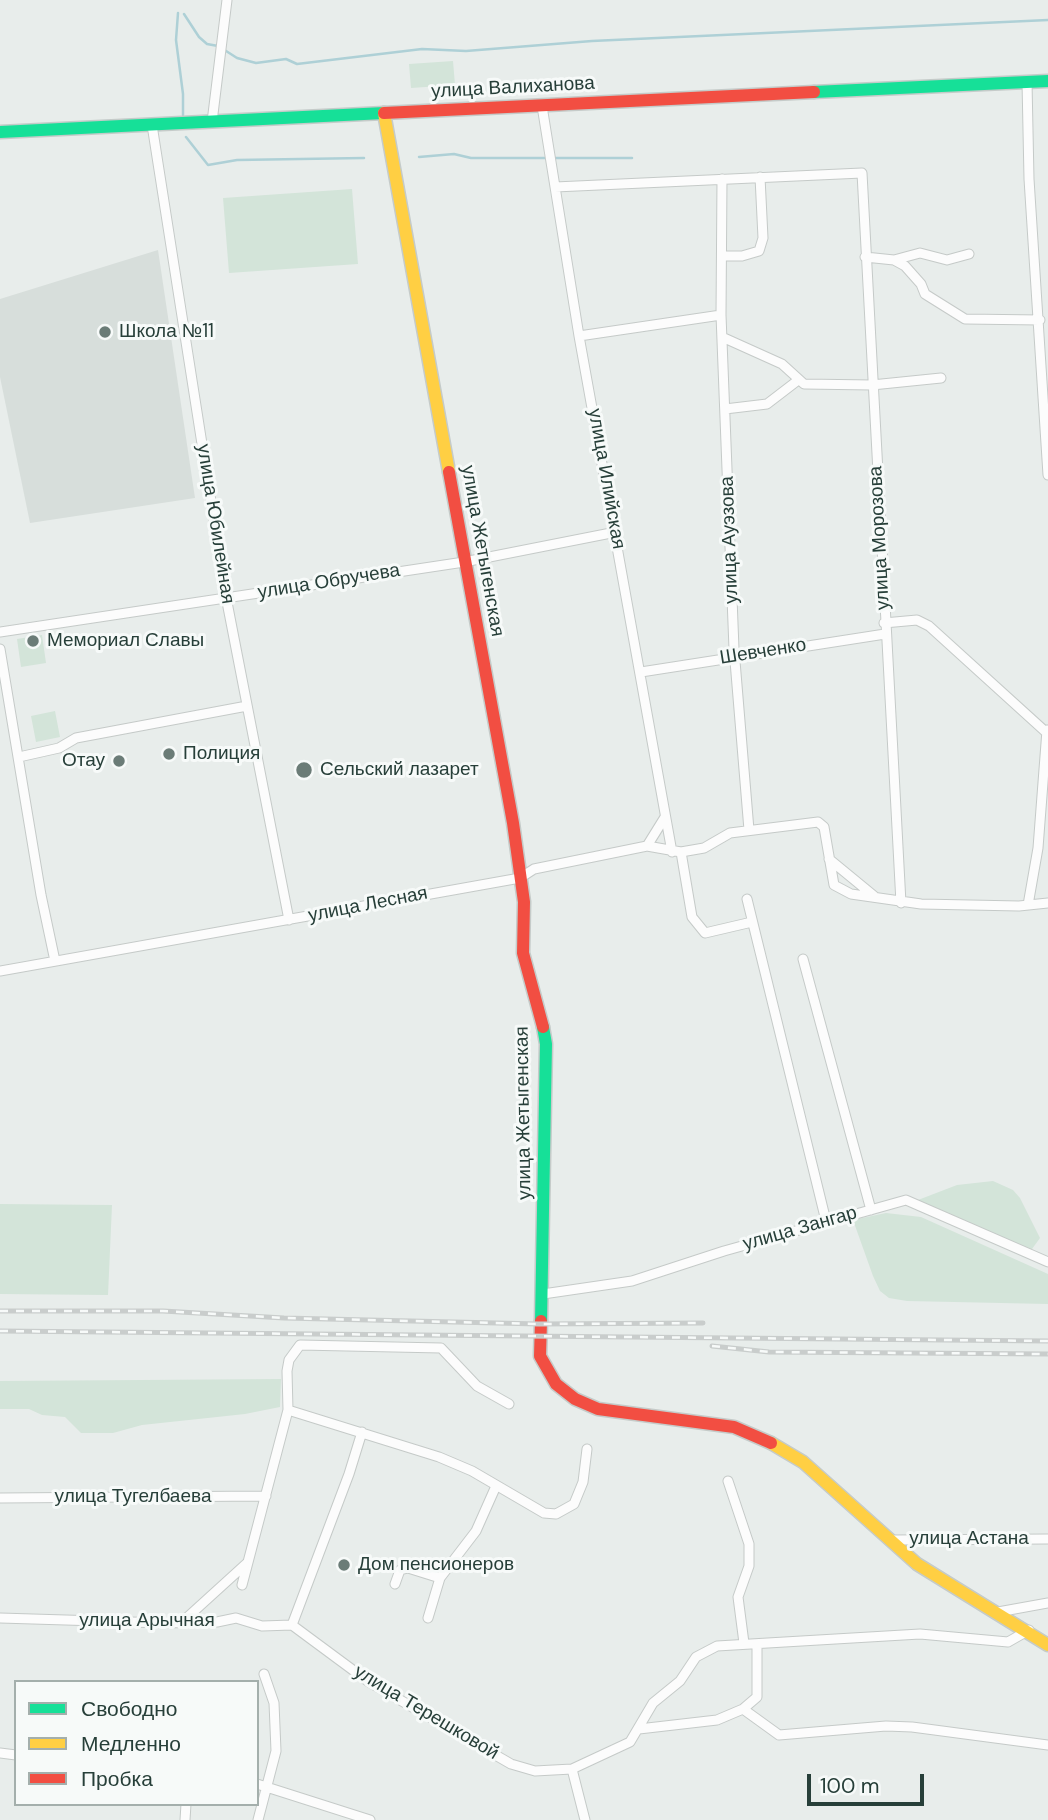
<!DOCTYPE html>
<html>
<head>
<meta charset="utf-8">
<style>
	body { margin:0 }
	#map { position:relative; width:1048px; height:1820px; overflow:hidden; background:#e8edeb; font-family:"DM Sans",sans-serif }
	canvas { display:block }
	.legend { position:absolute; left:14px; top:1680px; width:245px; height:126px; box-sizing:border-box; background:#f7faf9; border:2px solid #a4afac; margin:0; padding:9px 12px; list-style:none; font-size:21px; color:#273f39 }
	.legend li { display:flex; align-items:center; gap:14px; height:35px }
	.legend b { width:35px; border:2px solid #a4afac }
	.scale { position:absolute; left:807px; top:1774px; width:117px; height:32px; box-sizing:border-box; border:4px solid #273f39; border-top:0; padding-left:9px; font-size:21px; line-height:24px; white-space:nowrap; color:#273f39; -webkit-text-stroke:5px #f7faf9; paint-order:stroke }
</style>
</head>
<body>
<div id="map">
<canvas width="1048" height="1820"></canvas>
<ul class="legend">
<li><b style="height:9px;background:#16e098"></b>Свободно</li>
<li><b style="height:9px;background:#ffcf43"></b>Медленно</li>
<li><b style="height:9px;background:#f24e42"></b>Пробка</li>
</ul>
<div class="scale">100 m</div>
</div>
<script>
const c = document.querySelector('canvas').getContext('2d');
c.lineJoin = 'round';
function fill(path, color) { c.fillStyle = color; c.fill(path, 'evenodd'); }
const shape = rows => new Path2D(rows.map(r => 'M' + r).join(''));
function stroke(path, color, width, dash) { c.strokeStyle = color; c.lineWidth = width; c.lineCap = dash ? 'butt' : 'round'; c.setLineDash(dash || []); c.stroke(path); }
function label(font, color, halo, rows, align = 'center') {
  c.font = font + ' "DM Sans",sans-serif'; c.lineWidth = 6; c.setLineDash([]); c.textBaseline = 'middle'; c.strokeStyle = halo; c.fillStyle = color; for (const [text, x, y, turn = 0] of rows) {
    c.save(); c.translate(x, y); c.rotate((+turn || 0) * Math.PI / 180); c.textAlign = isNaN(turn) ? turn : align; if (halo) c.strokeText(text, 0, 0); c.fillText(text, 0, 0); c.restore();
  }
}
const built = shape([
	[158,250,195,498,30,523,0,377,0,299]
]);
const green = shape([
	[453,61,455,85,411,88,409,64],
	[352,189,358,264,229,273,223,198],
	[42,635,46,663,21,667,17,639],
	[55,711,60,737,36,742,31,716],
	[993,1181,1013,1190,1020,1198,1040,1238,1032,1249,1026,1250,918,1200,957,1185],
	[0,1204,112,1205,108,1295,0,1294],
	[886,1213,921,1217,1048,1274,1048,1304,907,1301,889,1298,880,1291,873,1276,853,1220],
	[281,1379,280,1407,245,1414,142,1425,113,1433,81,1433,65,1417,42,1415,29,1409,0,1409,0,1381]
]);
const stream = shape([
	[178,13,176,40,183,94,183,115],
	[184,14,199,37,207,44,218,46],
	[223,49,237,58,256,63,286,59,297,64,422,49,466,51,592,41,1048,20],
	[186,137,208,165,237,160,364,158],
	[419,157,454,154,471,158,548,158],
	[554,158,632,158]
]);
const street = shape([
	[1027,82,1029,179,1048,475],
	[542,106,579,336,672,852],
	[212,122,227,0],
	[152,125,226,597,289,920],
	[555,187,862,173,901,903],
	[722,256,742,256,759,251,763,238,760,177],
	[865,257,894,260,905,266,921,284,925,294,965,319,1040,320],
	[894,260,920,253,947,260,969,254],
	[721,315,722,179],
	[579,336,721,315,734,649,749,830],
	[722,337,782,364,804,384,872,385,941,378],
	[725,409,767,404,797,381],
	[884,623,917,620,929,626,1048,734],
	[0,632,464,562,616,532],
	[0,649,41,895,55,961],
	[641,672,885,634],
	[19,757,59,748,76,738,247,706],
	[647,846,665,817],
	[681,852,692,917,705,933,752,922],
	[829,859,874,896],
	[747,899,826,1221],
	[1028,905,1038,848,1047,730],
	[803,959,871,1210],
	[0,971,520,878,534,869,647,846,681,852,704,848,730,833,818,822,824,827,834,885,851,894,921,904,1019,906,1048,903],
	[543,1294,632,1281,724,1251,906,1200,1048,1262],
	[509,1404,477,1386,441,1348,300,1345,289,1360,287,1371,288,1410,439,1457,472,1471,544,1513,556,1514,574,1504,583,1482,587,1449],
	[728,1481,749,1544,749,1566,738,1597,744,1643],
	[0,1498,266,1496],
	[891,1540,1048,1539],
	[395,1584,400,1570,408,1568,440,1578],
	[242,1585,288,1410],
	[998,1612,1048,1603],
	[0,1618,164,1623,217,1622,236,1618,262,1626,292,1625],
	[428,1618,440,1578,476,1531,496,1486],
	[181,1623,247,1563],
	[292,1625,369,1682,407,1704,511,1764,535,1771,572,1769,630,1742,653,1703,680,1681,696,1657,717,1646,920,1634,1008,1642,1029,1630],
	[292,1625,349,1474,362,1432],
	[743,1709,779,1735,886,1726,912,1727,1048,1745],
	[639,1729,717,1720,743,1709,757,1697,757,1644],
	[0,1753,16,1755],
	[572,1769,585,1820],
	[257,1784,370,1820],
	[185,1820,186,1804],
	[258,1820,276,1751,274,1703,264,1674]
]);
const fast = shape([
	[814,92,1048,81],
	[0,132,384,113],
	[541,1321,546,1044,543,1027]
]);
const slow = shape([
	[384,113,449,472],
	[771,1443,803,1462,917,1564,1048,1645]
]);
const jam = shape([
	[384,113,814,92],
	[449,472,513,823,524,902,523,953,543,1027],
	[541,1321,540,1356,556,1384,575,1399,598,1409,734,1427,771,1443]
]);
const rail = shape([
	[0,1311,163,1311,284,1318,539,1324,703,1323],
	[0,1331,1048,1341],
	[712,1346,769,1352,1048,1354]
]);
const markers = [
	[105,332,7,"#6b7c77"],
	[33,641,7,"#6b7c77"],
	[169,754,7,"#6b7c77"],
	[119,761,7,"#6b7c77"],
	[304,770,9,"#6b7c77"],
	[344,1565,7,"#6b7c77"]
];
const streetNames = [
	["улица Валиханова",513,88,-3],
	["улица Илийская",606,479,80],
	["улица Юбилейная",215,524,81],
	["улица Морозова",880,538,-93],
	["улица Ауэзова",730,540,-92],
	["улица Жетыгенская",482,551,80],
	["улица Обручева",329,582,-9],
	["Шевченко",763,652,-9],
	["улица Лесная",368,905,-11],
	["улица Жетыгенская",524,1113,-91],
	["улица Зангар",800,1229,-16],
	["улица Тугелбаева",133,1497],
	["улица Астана",969,1539],
	["улица Арычная",147,1621],
	["улица Терешковой",426,1713,31]
];
const poiNames = [
	["Школа №11",119,332],
	["Мемориал Славы",47,641],
	["Полиция",183,754],
	["Отау",105,761,"right"],
	["Сельский лазарет",320,770],
	["Дом пенсионеров",358,1565]
];
fill(built, '#d7dedb');
fill(green, '#d3e4d9');
stroke(stream, '#aed0d6', 2.5);
stroke(street, '#c5cac8', 11);
stroke(fast, '#c5cbc9', 15);
stroke(slow, '#c5cbc9', 15);
stroke(jam, '#c5cbc9', 15);
stroke(street, '#fcfcfc', 9);
stroke(fast, '#16e098', 12);
stroke(slow, '#ffcf43', 12);
stroke(jam, '#f24e42', 12);
stroke(rail, '#c9cdcc', 5);
stroke(rail, '#f7faf9', 2.5, [8]);
for (const [x, y, r, color] of markers) { const dot = new Path2D(); dot.arc(x, y, r, 0, 2 * Math.PI); c.fillStyle = color; c.fill(dot); stroke(dot, '#f7faf9', 2.5); }
label('19px', '#273f39', '#f7faf9', streetNames);
label('19px', '#273f39', '#f7faf9', poiNames, 'left');
</script>
</body>
</html>
